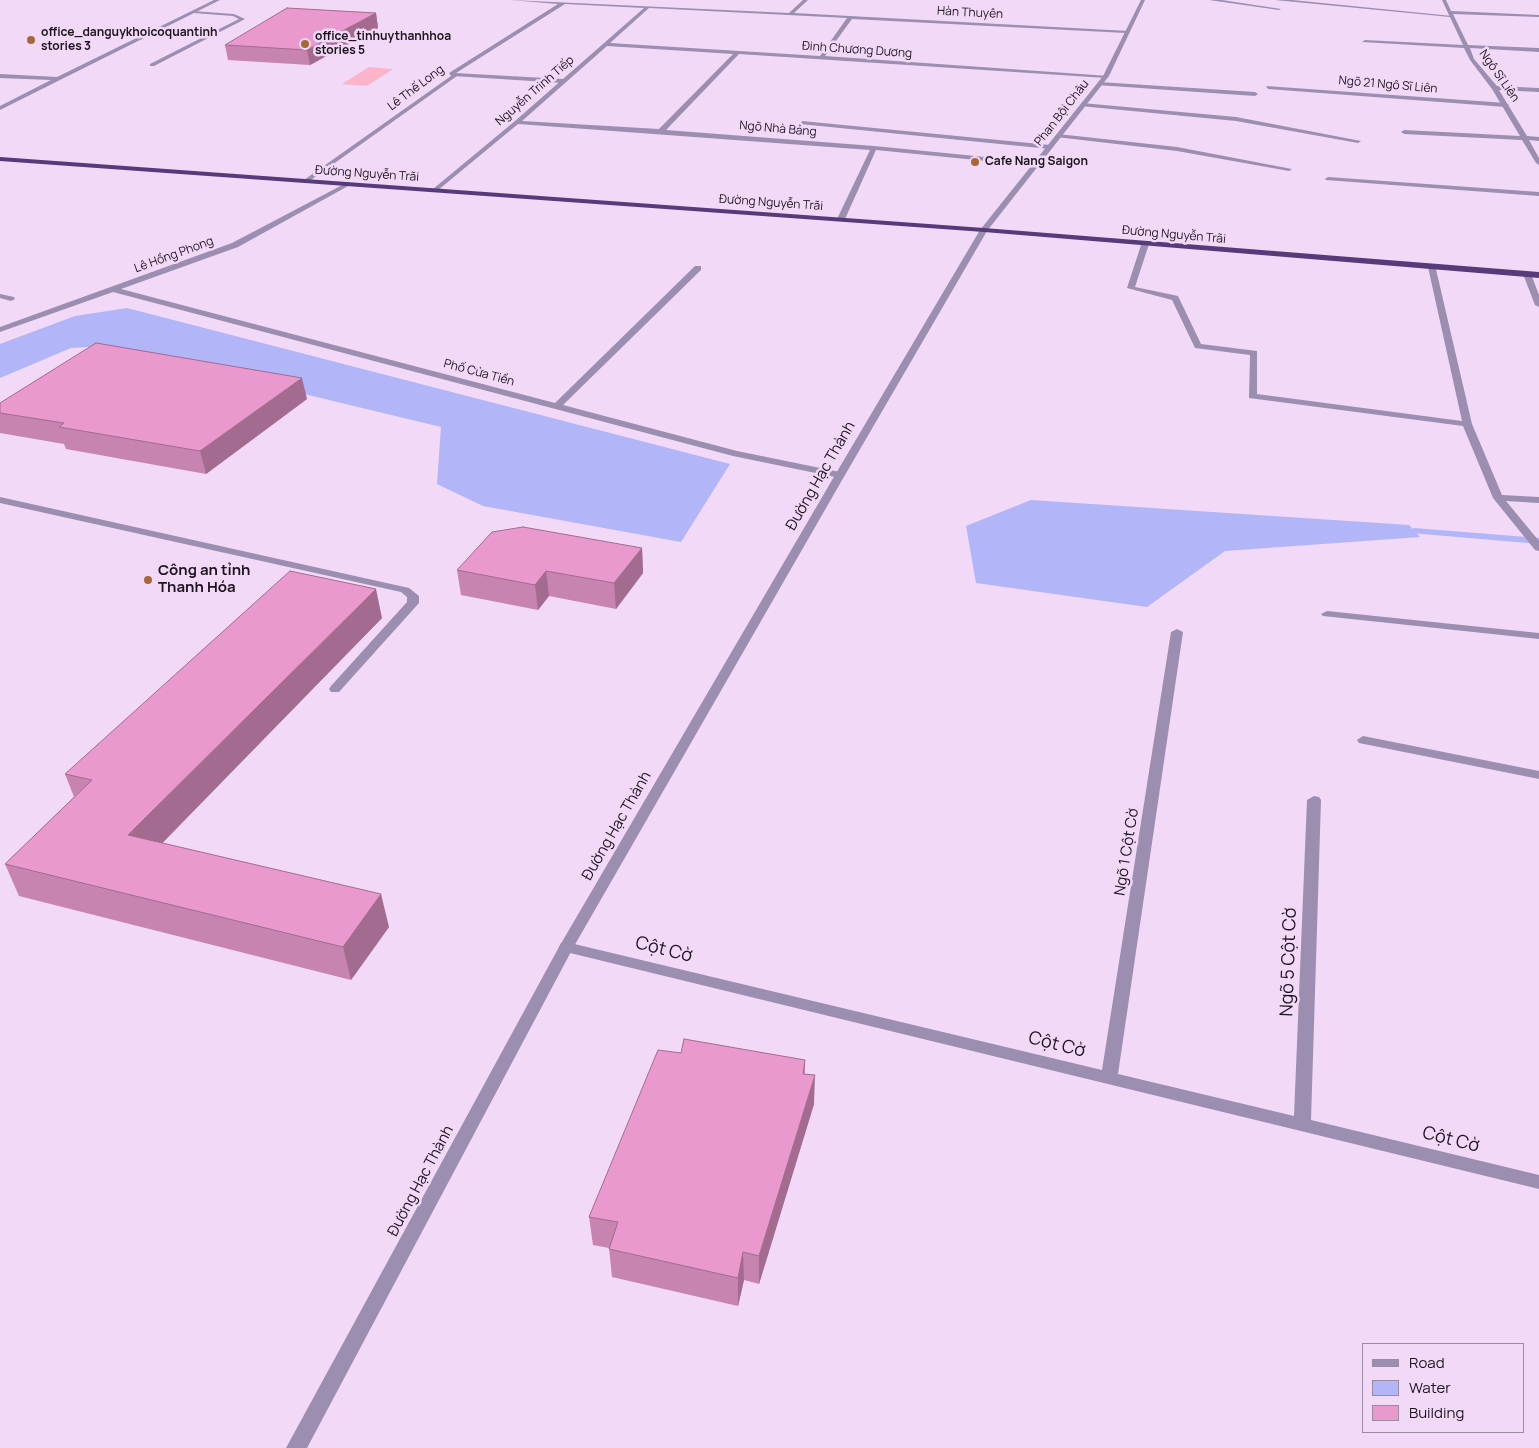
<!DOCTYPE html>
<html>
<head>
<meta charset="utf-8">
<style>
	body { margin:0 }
	#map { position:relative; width:1539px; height:1448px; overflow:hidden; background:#f2d9f7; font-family:Manrope,sans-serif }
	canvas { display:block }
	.legend { position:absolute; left:1362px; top:1343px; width:162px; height:90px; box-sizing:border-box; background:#f2d9f7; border:1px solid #9c8aa0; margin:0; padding:6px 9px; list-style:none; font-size:15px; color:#1c131d }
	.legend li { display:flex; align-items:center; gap:10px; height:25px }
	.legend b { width:25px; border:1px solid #9c8aa0 }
</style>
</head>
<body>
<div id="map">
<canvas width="1539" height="1448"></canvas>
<ul class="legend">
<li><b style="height:6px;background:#9b8eb1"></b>Road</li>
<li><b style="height:14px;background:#b2b5f7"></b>Water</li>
<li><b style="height:14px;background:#e999ce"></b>Building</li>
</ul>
</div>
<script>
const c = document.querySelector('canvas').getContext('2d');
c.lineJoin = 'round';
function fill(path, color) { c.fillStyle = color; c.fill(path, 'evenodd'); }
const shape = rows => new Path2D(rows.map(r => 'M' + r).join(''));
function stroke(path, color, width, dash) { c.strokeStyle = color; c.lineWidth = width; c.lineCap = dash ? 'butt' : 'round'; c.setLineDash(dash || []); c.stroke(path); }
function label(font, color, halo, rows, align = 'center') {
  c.font = font + ' Manrope,sans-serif'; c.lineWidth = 5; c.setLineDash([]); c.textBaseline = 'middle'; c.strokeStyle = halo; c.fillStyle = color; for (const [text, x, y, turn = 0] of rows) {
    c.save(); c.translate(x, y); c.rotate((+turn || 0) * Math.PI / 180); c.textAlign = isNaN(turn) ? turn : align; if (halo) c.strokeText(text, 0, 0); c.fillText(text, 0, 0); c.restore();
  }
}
const green = shape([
	[369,67,393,69,367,86,342,84]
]);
const water = shape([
	[127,308,730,464,681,542,483,506,437,484,441,427,105,346,71,348,0,378,0,344,75,316],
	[1031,500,1409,525,1420,537,1225,551,1147,607,976,583,966,526]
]);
const stream = shape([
	[1414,528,1539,538,1539,544,1411,533,1409,531,1414,528]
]);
const service = shape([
	[1209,0,1222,0,1281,9,1279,10,1209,0],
	[1275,0,1292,0,1452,16,1450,17,1275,0],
	[192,11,234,14,245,19,154,66,150,66,150,64,239,19,233,16,194,13,192,11],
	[455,73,563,79,566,81,563,83,453,76,455,73],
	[1266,86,1506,103,1509,105,1506,107,1268,89,1266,86],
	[0,497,409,588,419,596,419,603,339,692,331,692,329,689,331,686,407,602,407,597,401,592,0,503,0,497]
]);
const minor = shape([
	[214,0,220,0,0,110,0,106,51,80,0,78,0,74,57,77,214,0],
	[510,0,789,13,803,0,808,0,794,13,1129,31,1126,33,852,19,825,56,1109,76,1106,78,739,54,666,130,874,146,1036,162,1039,164,1036,166,876,150,845,219,841,221,837,219,870,150,518,124,437,191,433,191,433,189,515,121,644,8,565,4,456,73,457,76,308,182,304,182,304,180,451,76,449,73,558,4,510,0],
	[649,8,847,18,820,56,610,43,649,8],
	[607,46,733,54,659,129,522,121,607,46],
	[1442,0,1446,0,1451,11,1539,15,1539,17,1453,14,1468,45,1539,48,1539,52,1470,48,1474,59,1497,86,1539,88,1539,92,1499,90,1527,136,1539,137,1539,141,1529,140,1539,158,1539,165,1536,163,1522,140,1404,134,1401,132,1404,130,1520,136,1492,89,1470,60,1464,48,1362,42,1365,40,1463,45,1442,0],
	[1099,82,1255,92,1258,94,1255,96,1097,85,1099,82],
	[1082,103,1236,117,1361,141,1358,143,1236,121,1080,106,1082,103],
	[802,121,1050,145,1053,147,1050,149,800,124,802,121],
	[1058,134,1177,147,1292,169,1289,171,1177,151,1056,137,1058,134],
	[1328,177,1539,192,1539,196,1326,180,1325,179,1328,177],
	[348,182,350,183,350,185,238,247,121,289,555,403,695,266,701,266,701,270,563,405,737,451,840,472,845,475,840,478,733,456,113,292,0,332,0,327,232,243,348,182],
	[1142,242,1149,244,1135,287,1178,296,1201,344,1257,351,1257,394,1462,421,1428,267,1435,265,1472,424,1502,495,1539,497,1539,503,1506,501,1539,541,1539,551,1535,550,1493,498,1463,426,1249,398,1250,355,1195,348,1172,300,1127,288,1142,242],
	[1524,272,1531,274,1539,295,1539,307,1535,305,1523,274,1524,272],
	[0,294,14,297,15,299,11,301,0,298,0,294],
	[1327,611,1539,633,1539,639,1323,616,1321,614,1327,611],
	[1177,629,1183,632,1118,1074,1294,1116,1307,800,1314,796,1319,797,1321,800,1311,1120,1539,1175,1539,1189,566,952,561,951,559,947,561,943,566,942,1102,1070,1171,632,1177,629],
	[1363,736,1539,771,1539,779,1359,743,1357,740,1363,736]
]);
const tertiary = shape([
	[1141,0,1145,0,1109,76,987,231,845,475,573,948,307,1448,286,1448,559,947,835,475,980,230,1103,76,1141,0]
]);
const trunk = shape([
	[0,157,984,228,1539,272,1539,278,984,232,0,161,0,157]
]);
const wall = shape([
	[376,13,378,28,310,65,228,60,225,45],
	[307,399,206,474,66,449,64,444,0,433,0,403],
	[642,548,643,573,616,609,549,596,538,610,461,595,457,570],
	[382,618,162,843,389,927,351,980,19,896,5,864,74,797,65,774],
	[681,1053,805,1060,805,1075,814,1104,759,1284,744,1280,738,1306,612,1277,609,1248,593,1245,589,1217]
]);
const shadedWall = shape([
	[376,13,378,28,310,65,307,50],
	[302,378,307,399,206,474,200,451],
	[642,548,643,573,616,609,614,583],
	[546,571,549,596,538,610,535,585],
	[376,589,382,618,139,867,128,835],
	[381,894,389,927,351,980,343,947],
	[815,1075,814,1104,759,1284,759,1256],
	[743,1252,744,1280,738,1306,738,1278]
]);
const building = shape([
	[287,8,376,13,307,50,225,45,287,8],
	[96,343,302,378,200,451,59,427,64,423,0,413,0,403,96,343],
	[523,527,642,548,614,583,546,571,535,585,457,570,492,532,523,527],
	[290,571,376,589,128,835,381,894,343,947,5,864,92,780,65,774,290,571],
	[684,1039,805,1060,803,1074,815,1075,759,1256,743,1252,738,1278,609,1249,618,1222,589,1217,658,1050,681,1053,684,1039]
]);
const markers = [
	[31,40,5,"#a96833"],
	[305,44,5,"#a96833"],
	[975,162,5,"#a96833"],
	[148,580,5,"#a96833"]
];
const farStreetnames = [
	["Hàn Thuyên",970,13,3],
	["Đinh Chương Dương",857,50,4],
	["Ngô Sĩ Liên",1499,76,55],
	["Ngõ 21 Ngô Sĩ Liên",1388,85,5],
	["Lê Thế Long",416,88,-37],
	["Nguyễn Trinh Tiếp",535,91,-41],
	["Phan Bội Châu",1062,113,-52],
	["Ngõ Nhà Bảng",778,129,5],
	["Đường Nguyễn Trãi",367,174,4],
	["Đường Nguyễn Trãi",771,203,4],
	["Đường Nguyễn Trãi",1174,235,5],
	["Lê Hồng Phong",174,255,-20],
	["Phố Cửa Tiền",479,373,15]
];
const farPoinames = [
	["office_danguykhoicoquantinh",41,33],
	["stories 3",41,47],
	["office_tinhuythanhhoa",315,37],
	["stories 5",315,51],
	["Cafe Nang Saigon",985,162]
];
const streetNames = [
	["Đường Hạc Thành",821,476,-60],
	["Đường Hạc Thành",617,826,-60],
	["Ngõ 1 Cột Cờ",1127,852,-81],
	["Đường Hạc Thành",421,1181,-62]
];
const poiNames = [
	["Công an tỉnh",158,571],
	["Thanh Hóa",158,588]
];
const nearStreetnames = [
	["Cột Cờ",664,950,14],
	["Ngõ 5 Cột Cờ",1289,962,-88],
	["Cột Cờ",1057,1045,14],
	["Cột Cờ",1451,1140,14]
];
fill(green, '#fbb4c9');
fill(water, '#b2b5f7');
fill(stream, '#b2b5f7');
fill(service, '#9b8eb1');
fill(minor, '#9b8eb1');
fill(tertiary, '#9b8eb1');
fill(trunk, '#563a7a');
fill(wall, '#c884b1');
fill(shadedWall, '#a36b90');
fill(building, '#e999ce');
stroke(building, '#a36b90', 1);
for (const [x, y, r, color] of markers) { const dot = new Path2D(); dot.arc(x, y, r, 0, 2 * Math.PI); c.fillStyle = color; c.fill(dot); stroke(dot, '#f2d9f7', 2); }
label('12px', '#1c131d', '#f2d9f7', farStreetnames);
label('bold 12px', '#1c131d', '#f2d9f7', farPoinames, 'left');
label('15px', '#1c131d', '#f2d9f7', streetNames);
label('bold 15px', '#1c131d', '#f2d9f7', poiNames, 'left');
label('18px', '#1c131d', '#f2d9f7', nearStreetnames);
</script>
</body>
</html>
